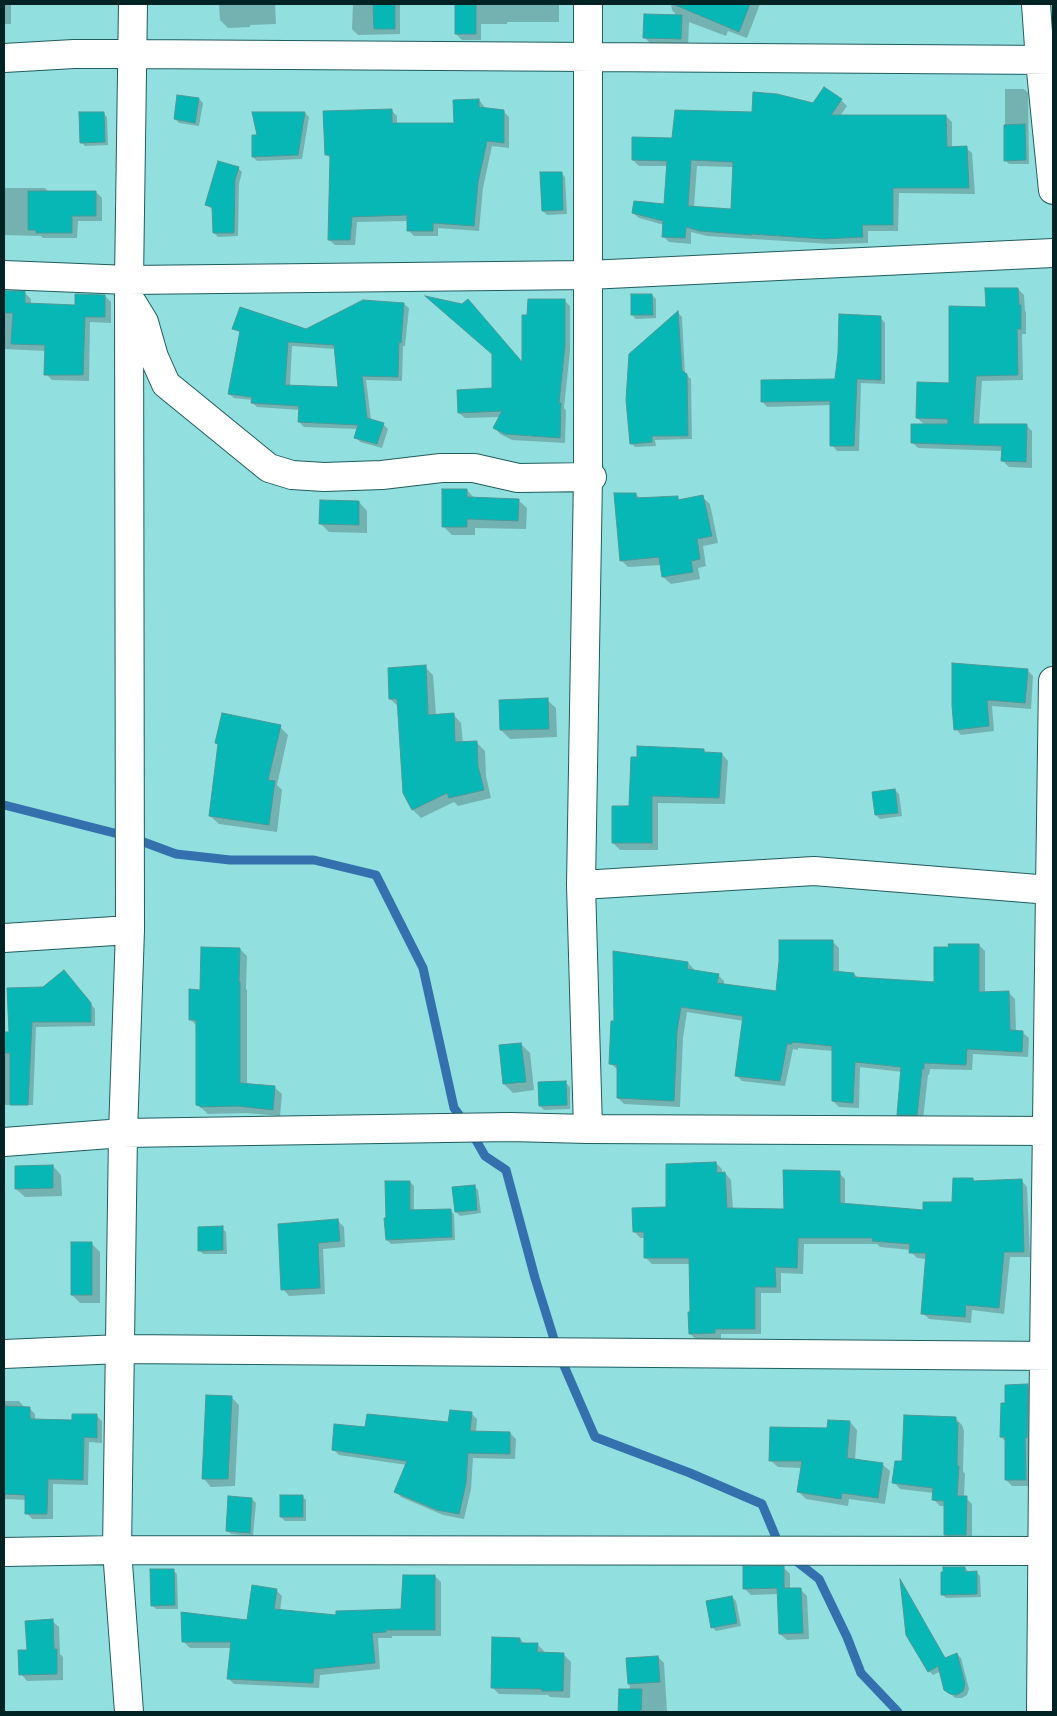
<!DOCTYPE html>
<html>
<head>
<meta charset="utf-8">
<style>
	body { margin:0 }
	#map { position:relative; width:1057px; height:1716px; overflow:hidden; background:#91dfde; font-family:"Public Sans",sans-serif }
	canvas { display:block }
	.frame { position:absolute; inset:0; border:5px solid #012323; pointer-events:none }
</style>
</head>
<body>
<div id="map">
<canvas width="1057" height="1716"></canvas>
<div class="frame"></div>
</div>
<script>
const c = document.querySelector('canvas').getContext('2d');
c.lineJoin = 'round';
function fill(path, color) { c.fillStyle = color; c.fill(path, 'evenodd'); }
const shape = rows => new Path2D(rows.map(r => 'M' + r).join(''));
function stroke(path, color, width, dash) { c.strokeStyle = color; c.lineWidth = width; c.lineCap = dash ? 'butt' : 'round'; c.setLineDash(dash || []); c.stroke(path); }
const shadow = shape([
	[4,4,11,4,11,24,4,24,4,27],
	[219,4,275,4,276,24,250,25,250,27,228,28,220,20],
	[353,4,400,4,400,34,358,35,352,29],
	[456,4,559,4,559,22,507,22,507,24,481,24,481,40,462,40,456,34],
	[671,4,760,4,747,38,728,31,726,36,689,22,688,46,652,45,644,37,677,16,672,10],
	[824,89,841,100,847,106,840,116,946,116,952,122,952,148,966,148,972,153,975,194,899,193,898,231,868,231,868,243,831,244,707,236,691,232,691,244,669,242,663,236,664,225,639,218,633,213,665,205,668,166,639,166,633,160,673,139,753,114,814,105],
	[697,166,734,167,732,211,694,207],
	[1005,89,1024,89,1028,93,1029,164,1009,164,1005,160],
	[178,96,199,99,203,103,199,126,179,123,175,119],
	[479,100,484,106,484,109,503,111,509,117,509,148,492,146,483,188,479,231,438,228,438,236,414,236,408,230,408,221,357,222,355,245,335,245,329,240,331,159,326,154,391,110,397,116,397,124,455,124],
	[103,113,107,117,108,145,85,146,81,142],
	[254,113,305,113,309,117,302,159,257,161,253,157,253,136,259,136],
	[238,168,242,172,239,184,238,236,218,237,214,233,214,210,206,205],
	[561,173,565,177,567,214,547,215,543,211],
	[4,188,45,188,49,192,96,192,102,198,102,221,78,221,77,238,43,238,41,236,4,235],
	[1018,289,1024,295,1025,311,1026,312,1026,334,1022,334,1023,380,982,381,979,425,1026,425,1032,431,1032,468,1009,467,1003,461,1003,451,918,448,912,442,925,425,917,418,951,384,987,308],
	[4,292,25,293,31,299,31,304,76,306,105,296,111,302,111,323,90,322,89,381,52,380,46,374,46,351,4,349],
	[652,295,656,299,656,318,636,319,632,315],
	[565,301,570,306,570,351,564,408,566,410,565,443,512,440,500,434,495,428,501,417,465,418,459,413,493,390,524,365],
	[404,304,409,308,405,346,403,346,402,381,366,380,371,420,383,424,388,429,382,448,360,442,356,437,358,429,304,427,299,422,300,410,257,407,252,403,253,400,234,398,229,394,241,334,234,328,307,331],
	[292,346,335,349,340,389,290,386],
	[678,313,682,317,685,374,691,379,692,439,655,440,656,446,635,447,631,443],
	[880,317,885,323,885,384,861,383,859,451,837,451,832,445,832,405,767,407,762,401,836,381],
	[467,490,475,499,518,500,527,508,526,529,475,528,475,535,452,535,443,526],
	[636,494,641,499,677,498,681,501,702,497,710,504,718,543,703,546,706,566,698,568,700,579,671,584,663,577,661,565,628,567,621,560],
	[359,502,367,511,367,533,329,532,320,523],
	[425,667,433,675,436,715,453,714,461,723,463,743,476,742,485,751,486,776,491,798,458,806,454,802,421,818,413,810,404,792,399,707,390,699],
	[1027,670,1033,676,1031,709,992,706,994,731,961,735,956,729,953,705],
	[547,700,556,708,557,737,510,739,501,730],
	[280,727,288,735,277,785,282,790,277,832,219,824,210,816,219,746,216,743],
	[703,750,706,753,722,754,728,761,725,804,658,803,658,850,620,850,613,843,630,808],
	[895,790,899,794,902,816,880,819,876,815],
	[833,942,839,948,839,972,854,974,858,978,935,983,979,945,985,951,985,993,1009,993,1015,999,1016,1031,1022,1032,1029,1038,1028,1057,973,1054,972,1070,930,1069,929,1075,928,1075,923,1120,904,1120,898,1114,902,1072,860,1067,859,1108,839,1107,833,1101,833,1051,798,1048,798,1050,793,1049,785,1086,742,1081,736,1075,744,1021,687,1012,683,1038,680,1107,624,1104,618,1098,618,1070,611,1064,615,1022,688,963,694,969,693,971,718,975,724,981,724,985,777,993],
	[240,949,247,956,246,989,247,990,247,1084,274,1087,282,1094,280,1116,246,1113,208,1114,198,1105,198,1027,191,1020,202,991],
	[68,977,95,1009,95,1026,36,1027,33,1105,4,1105,4,1033,10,1033,44,988],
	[521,1044,530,1053,534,1090,513,1093,504,1084,500,1046],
	[566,1083,570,1087,570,1109,544,1110,540,1106],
	[716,1163,722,1169,722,1174,725,1173,731,1180,733,1209,786,1210,839,1173,845,1179,845,1204,924,1211,954,1203,973,1179,976,1182,1021,1180,1027,1187,1030,1257,1010,1257,1004,1314,972,1310,971,1323,929,1319,923,1313,926,1259,917,1258,911,1252,911,1250,880,1247,877,1244,804,1244,803,1274,781,1273,781,1293,761,1293,761,1334,721,1334,721,1339,696,1340,690,1333,692,1313,690,1264,652,1264,646,1258,646,1238,640,1238,634,1231,667,1208],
	[53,1166,61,1175,62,1196,25,1197,16,1189],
	[410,1182,414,1186,414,1211,450,1210,454,1214,455,1240,391,1244,387,1240,387,1219],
	[474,1186,478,1190,481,1213,460,1216,456,1212],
	[337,1220,344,1227,345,1247,323,1249,325,1294,289,1296,283,1289,279,1226],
	[222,1228,226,1232,227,1254,203,1254,199,1250],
	[92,1244,100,1252,100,1303,80,1303,72,1295],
	[1028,1386,1034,1392,1032,1486,1012,1486,1006,1480,1006,1442,1001,1437,1006,1404],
	[231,1397,239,1405,235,1486,211,1487,204,1479],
	[4,1401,19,1401,25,1408,29,1408,35,1414,35,1420,74,1421,96,1415,102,1421,102,1443,89,1442,88,1485,53,1484,53,1519,32,1519,27,1513,27,1500,4,1499],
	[471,1413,477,1419,476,1432,510,1433,516,1439,515,1459,473,1458,471,1489,464,1519,443,1515,401,1497,396,1491,407,1465,339,1455,333,1449,366,1429,450,1424],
	[956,1419,962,1425,964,1431,963,1471,965,1474,964,1497,966,1498,972,1504,972,1541,951,1541,945,1535,946,1506,940,1506,933,1499,934,1493,900,1489,894,1482,903,1463],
	[850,1422,857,1430,855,1460,882,1464,890,1471,885,1504,849,1499,848,1506,806,1499,799,1492,802,1468,778,1467,770,1460,828,1429],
	[302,1496,306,1500,306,1521,285,1521,281,1517],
	[252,1499,256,1503,253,1536,231,1534,227,1530],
	[784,1568,790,1574,790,1589,800,1589,807,1596,809,1639,787,1640,780,1634,778,1594,751,1595,744,1588],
	[965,1568,969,1572,976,1572,980,1576,981,1597,946,1598,942,1594],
	[173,1570,177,1574,178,1609,156,1609,152,1605],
	[435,1576,441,1582,441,1636,392,1636,392,1638,378,1638,380,1669,320,1675,319,1688,234,1684,228,1678,232,1648,190,1648,184,1642,248,1621,276,1590,282,1596,280,1611,338,1616,402,1610],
	[900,1583,946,1659,957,1654,961,1658,969,1689,967,1695,962,1698,955,1698,950,1693,941,1671,933,1675,929,1671,908,1634],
	[732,1597,736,1601,741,1626,716,1631,712,1627],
	[52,1621,59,1627,60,1654,63,1657,63,1680,27,1681,21,1674,28,1651],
	[520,1639,525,1644,537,1644,544,1651,544,1654,564,1655,571,1662,570,1698,550,1697,548,1695,499,1694,492,1687],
	[658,1657,664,1663,667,1712,619,1712,620,1690,630,1690,627,1660]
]);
const stream = shape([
	[4,805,130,837,176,854,230,860,314,860,376,875,423,968,454,1108,469,1128,485,1156,506,1170,535,1278,558,1352,595,1437,690,1473,762,1504,780,1547],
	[791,1557,819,1579,847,1637,861,1673,898,1712]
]);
const building = shape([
	[373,4,395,4,395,29,374,29,373,4],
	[455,4,476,4,476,34,455,34,455,4],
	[673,4,750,4,739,32,673,4],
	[644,14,682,15,681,39,643,38,644,14],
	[824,87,842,99,831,115,946,115,947,147,967,146,969,188,893,188,893,225,862,225,863,237,824,239,752,234,752,235,700,231,686,227,685,238,662,237,663,221,632,213,634,201,664,204,667,161,632,160,632,137,672,138,675,110,752,112,753,92,777,94,813,103,824,87],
	[691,160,733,162,731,209,688,206,691,160],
	[177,95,199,98,195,123,174,119,177,95],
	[479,99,479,107,504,110,504,143,487,141,478,182,474,226,433,223,433,231,407,231,407,215,352,217,350,240,328,240,330,155,325,155,323,111,392,109,392,123,454,123,453,100,479,99],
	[79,112,104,112,105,142,80,143,79,112],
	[252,112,305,112,298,155,252,157,252,135,257,135,252,112],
	[1025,124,1026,160,1004,161,1004,125,1025,124],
	[218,161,239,167,235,180,234,233,213,233,212,207,205,205,218,161],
	[540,172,562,172,563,210,542,211,540,172],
	[28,191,96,191,96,216,72,216,72,233,36,233,36,230,28,230,28,191],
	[985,288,1018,288,1019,305,1021,305,1021,329,1017,329,1018,375,976,376,973,424,1027,424,1026,462,1001,461,1002,446,911,443,911,424,948,424,948,419,916,418,917,382,949,383,949,306,986,307,985,288],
	[4,291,25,291,25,303,75,305,75,294,105,295,105,317,85,317,83,375,44,375,45,345,11,344,13,313,4,313,4,291],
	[631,294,652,294,653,315,631,315,631,294],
	[425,296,462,304,468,299,522,362,522,315,527,315,528,299,565,299,565,345,559,403,561,403,560,438,505,434,493,428,502,411,458,413,457,390,492,388,492,354,425,296],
	[363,300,404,303,401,343,399,342,398,377,362,376,367,418,384,423,377,444,354,438,358,425,298,422,299,406,251,403,252,397,228,394,240,331,232,329,240,307,306,329,363,300],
	[288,342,334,345,338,387,285,385,288,342],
	[678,311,682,371,687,374,688,436,652,436,652,442,630,444,626,400,629,354,678,311],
	[839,314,881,316,881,380,857,379,854,446,830,446,830,401,761,402,761,380,835,379,838,353,839,314],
	[442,489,467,489,467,497,519,499,518,521,467,519,467,527,442,527,442,489],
	[614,493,636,493,636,498,678,496,678,500,703,495,712,536,697,539,700,559,691,561,693,572,662,577,659,557,620,561,614,493],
	[320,500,359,501,359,525,319,524,320,500],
	[952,663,1028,669,1025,703,987,700,989,726,954,730,952,705,952,663],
	[426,665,428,715,454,713,455,742,477,741,478,766,484,790,449,798,447,793,412,810,403,793,397,699,389,699,388,668,426,665],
	[548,698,549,729,500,730,499,700,548,698],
	[222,713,281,725,268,780,275,781,269,825,209,816,218,744,215,743,222,713],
	[637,746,704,749,704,752,722,753,719,798,652,796,652,843,612,843,612,806,629,806,631,757,637,757,637,746],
	[895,789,898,813,875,815,872,792,895,789],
	[779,940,833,940,833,971,854,973,854,977,934,982,934,947,949,947,948,944,979,944,979,992,1009,991,1010,1030,1023,1031,1022,1052,967,1049,966,1065,924,1063,924,1069,922,1069,917,1115,897,1115,901,1067,855,1062,853,1103,832,1101,832,1046,792,1042,792,1044,787,1044,780,1081,735,1076,743,1016,681,1007,677,1031,674,1101,617,1098,617,1065,609,1064,611,1021,614,1021,613,951,688,962,687,969,719,974,717,983,776,991,779,961,779,940],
	[201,947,240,948,239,982,240,982,240,1083,275,1086,273,1110,238,1106,200,1107,200,1106,196,1105,196,1020,189,1020,189,989,200,990,201,947],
	[64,970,91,1003,91,1022,32,1022,28,1105,10,1105,10,1053,4,1053,4,1032,9,1032,7,988,43,987,64,970],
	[521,1043,526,1082,503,1084,499,1045,521,1043],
	[566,1081,567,1105,539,1106,538,1082,566,1081],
	[716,1162,717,1173,725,1172,727,1208,784,1209,783,1170,840,1171,840,1203,923,1210,923,1202,952,1202,953,1178,973,1178,973,1181,1022,1179,1024,1252,1004,1252,999,1308,966,1305,965,1317,921,1314,926,1253,909,1253,910,1244,872,1241,873,1238,798,1238,797,1268,775,1267,776,1287,755,1287,755,1329,715,1329,715,1333,689,1334,688,1312,690,1312,689,1258,644,1258,644,1232,633,1232,632,1208,666,1207,666,1164,716,1162],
	[53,1165,53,1188,15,1189,15,1166,53,1165],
	[385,1181,410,1181,410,1210,451,1209,452,1237,386,1240,384,1218,386,1218,385,1181],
	[475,1185,477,1210,455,1212,452,1187,475,1185],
	[338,1219,340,1241,318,1243,320,1288,281,1290,278,1224,338,1219],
	[223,1226,223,1250,198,1251,198,1227,223,1226],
	[71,1242,92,1242,92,1295,71,1295,71,1242],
	[1028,1384,1027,1438,1025,1438,1026,1480,1005,1480,1005,1437,1000,1437,1001,1403,1005,1403,1005,1385,1028,1384],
	[206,1395,232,1396,228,1479,202,1479,206,1395],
	[4,1406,30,1407,30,1419,72,1420,72,1414,97,1414,97,1438,84,1437,83,1480,48,1479,47,1514,25,1514,25,1495,4,1494,4,1406],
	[450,1410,472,1412,470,1431,510,1432,510,1454,468,1453,466,1483,459,1514,437,1510,394,1492,407,1461,332,1450,334,1424,365,1427,367,1414,448,1422,450,1410],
	[904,1415,956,1417,956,1423,958,1423,957,1466,959,1466,957,1496,967,1496,966,1535,944,1535,944,1501,932,1500,933,1488,892,1483,895,1461,902,1461,904,1415],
	[828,1420,850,1421,847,1458,883,1463,878,1498,842,1493,841,1499,797,1492,802,1461,769,1461,770,1427,827,1428,828,1420],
	[280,1495,303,1495,303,1517,280,1517,280,1495],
	[228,1496,252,1498,250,1533,226,1531,228,1496],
	[743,1566,784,1566,784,1588,801,1588,803,1633,779,1634,777,1588,743,1589,743,1566],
	[943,1567,965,1567,965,1572,977,1571,977,1594,941,1595,941,1572,943,1572,943,1567],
	[150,1569,174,1569,175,1605,151,1606,150,1569],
	[403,1575,435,1575,435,1630,386,1630,386,1632,372,1633,375,1663,314,1669,313,1683,227,1679,231,1642,182,1642,181,1612,247,1620,252,1585,277,1589,274,1609,336,1615,336,1611,401,1609,403,1575],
	[900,1579,945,1658,957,1653,965,1684,963,1691,957,1695,950,1694,944,1690,938,1666,928,1672,906,1635,900,1579],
	[732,1596,737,1623,711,1628,706,1601,732,1596],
	[53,1619,54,1649,57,1649,57,1674,19,1675,18,1650,27,1650,25,1621,53,1619],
	[492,1637,520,1638,520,1643,538,1643,537,1652,564,1653,563,1691,542,1691,542,1689,491,1688,492,1637],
	[658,1656,660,1682,628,1684,626,1658,658,1656],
	[619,1689,642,1689,641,1712,618,1712,619,1689]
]);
const minor = shape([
	[588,4,588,477,581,885,588,1129],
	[1036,4,1040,61,1053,190],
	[4,58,74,54,133,54,1053,60],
	[4,275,129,280,588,275,1053,253],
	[133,304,144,322,154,357,166,384,269,468,292,475,324,477,382,475,441,468,474,468,518,478,592,477],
	[581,885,814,871,1050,890,1053,681],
	[4,938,130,930],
	[4,1142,123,1133,510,1127,588,1129,1053,1131],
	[4,1354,120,1349,1053,1356],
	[4,1552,117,1550,1053,1551],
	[129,1712,117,1550,123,1133,130,930,129,280,133,4],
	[1041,1712,1044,1356,1050,890,1053,890]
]);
fill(shadow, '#0003');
stroke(stream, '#3370ad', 9);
fill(building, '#06b7b6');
stroke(building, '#4b9998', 1);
stroke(minor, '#205d5d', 30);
stroke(minor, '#fff', 28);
</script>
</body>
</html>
